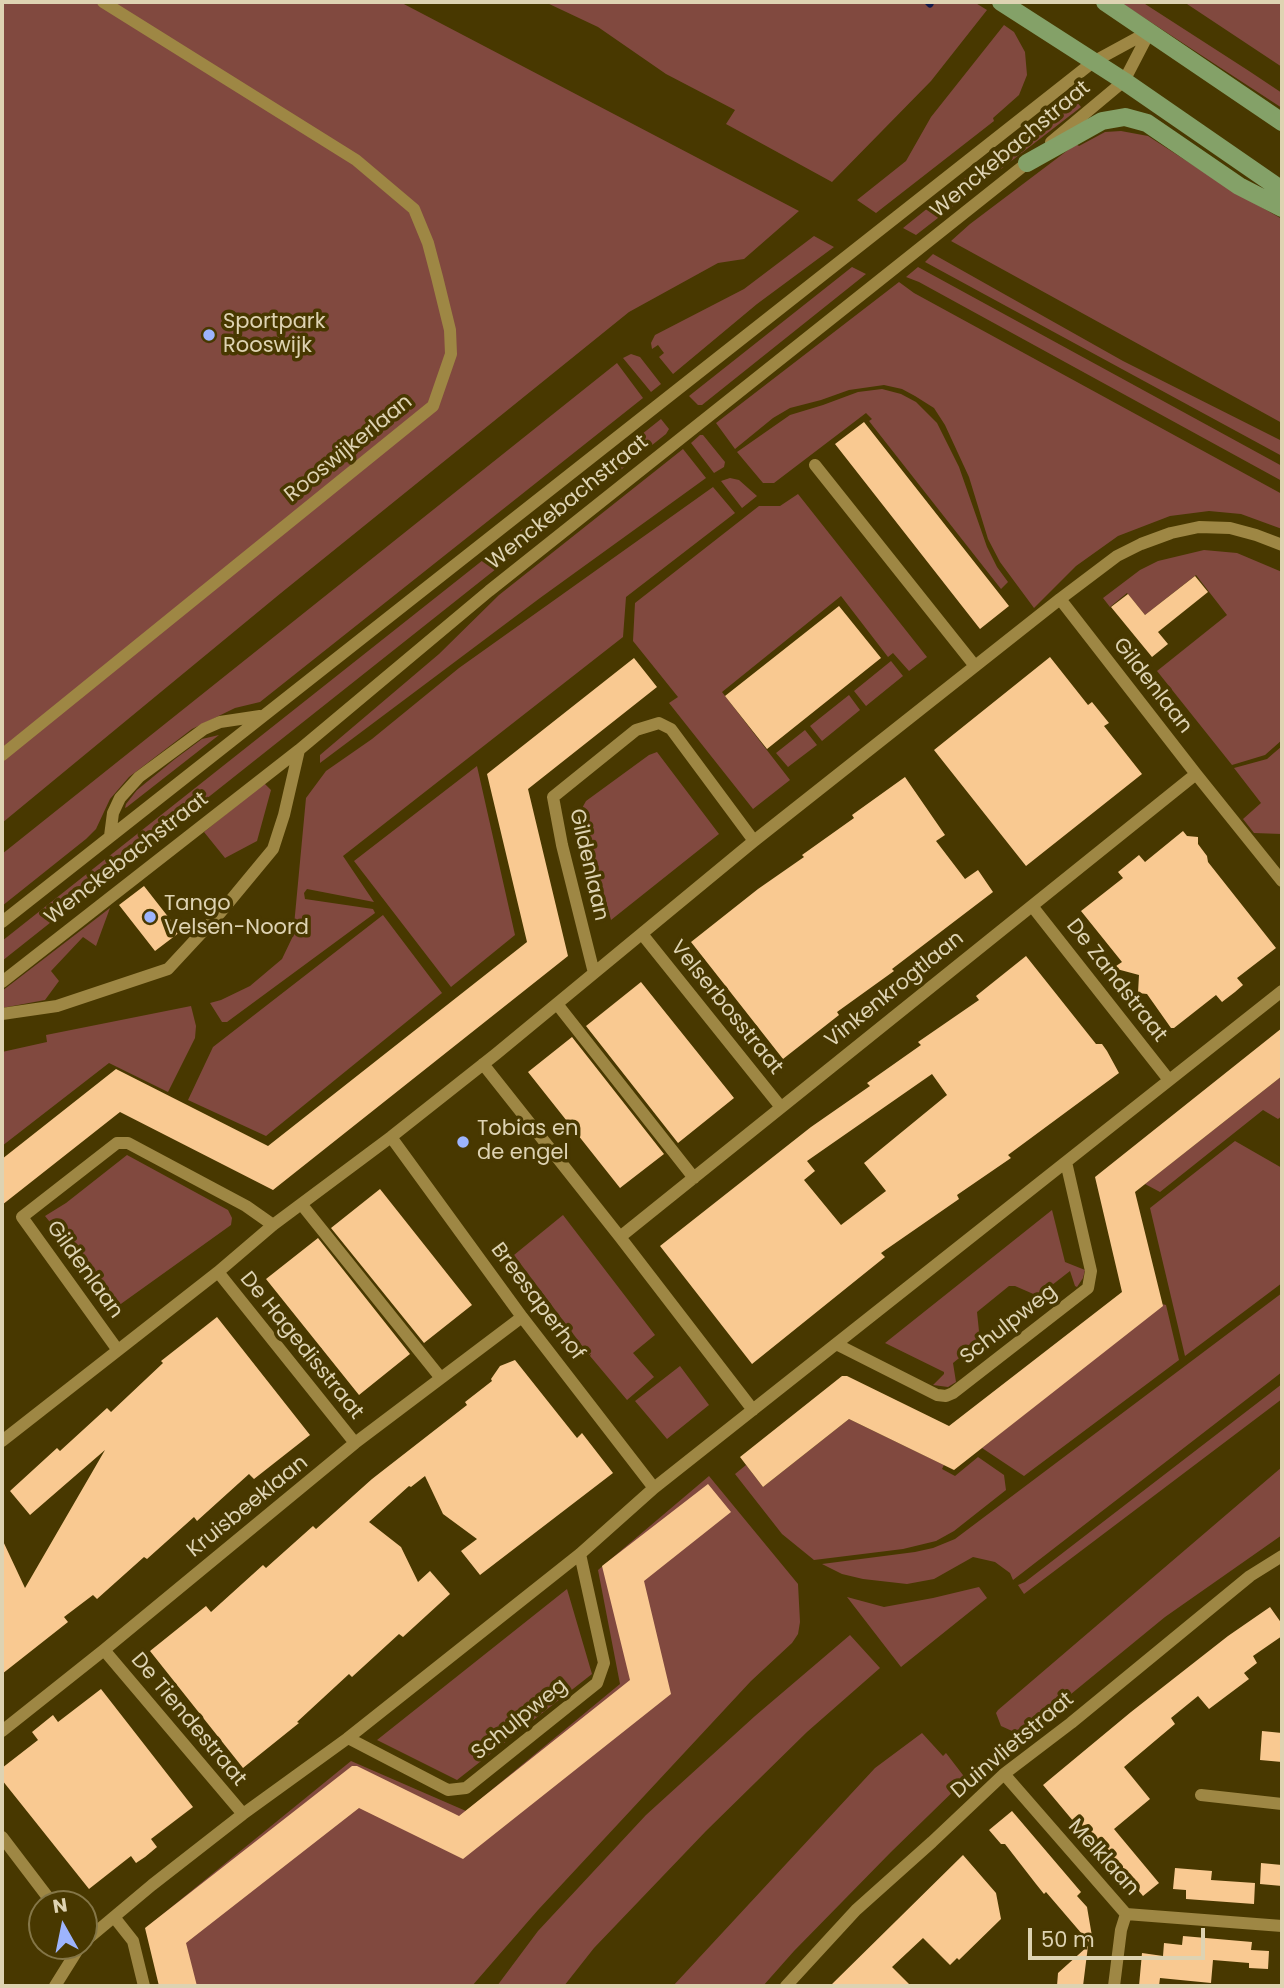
<!DOCTYPE html>
<html>
<head>
<meta charset="utf-8">
<style>
	body { margin:0 }
	#map { position:relative; width:1284px; height:1988px; overflow:hidden; background:#483800; font-family:Poppins,sans-serif }
	canvas { display:block }
	.frame { position:absolute; inset:0; border:4px solid #ded3b2; pointer-events:none }
	.north { position:absolute; left:28px; top:1890px; width:70px; height:70px; box-sizing:border-box; background:#483800; border:2px solid #847647; border-radius:50%; rotate:351deg; font-size:19px; font-weight:700; line-height:28px; text-align:center; color:#ded3b2 }
	.north::after { content:''; display:block; margin:auto; width:24px; height:32px; background:#9db4fd; clip-path:polygon(50% 0,100% 100%,50% 72%,0 100%) }
	.scale { position:absolute; left:1028px; top:1928px; width:177px; height:32px; box-sizing:border-box; border:4px solid #ded3b2; border-top:0; padding-left:9px; font-size:21px; line-height:24px; white-space:nowrap; color:#ded3b2; -webkit-text-stroke:5px #483800; paint-order:stroke }
</style>
</head>
<body>
<div id="map">
<canvas width="1284" height="1988"></canvas>
<div class="frame"></div>
<div class="north">N</div>
<div class="scale">50 m</div>
</div>
<script>
const c = document.querySelector('canvas').getContext('2d');
c.lineJoin = 'round';
function fill(path, color) { c.fillStyle = color; c.fill(path, 'evenodd'); }
const shape = rows => new Path2D(rows.map(r => 'M' + r).join(''));
function stroke(path, color, width, dash) { c.strokeStyle = color; c.lineWidth = width; c.lineCap = dash ? 'butt' : 'round'; c.setLineDash(dash || []); c.stroke(path); }
function label(font, color, halo, rows, align = 'center') {
  c.font = font + ' Poppins,sans-serif'; c.lineWidth = 7; c.setLineDash([]); c.textBaseline = 'middle'; c.strokeStyle = halo; c.fillStyle = color; for (const [text, x, y, turn = 0] of rows) {
    c.save(); c.translate(x, y); c.rotate((+turn || 0) * Math.PI / 180); c.textAlign = isNaN(turn) ? turn : align; if (halo) c.strokeText(text, 0, 0); c.fillText(text, 0, 0); c.restore();
  }
}
const green = shape([
	[2,2,400,2,799,211,744,259,718,263,629,312,281,593,2,823],
	[545,2,974,2,987,10,931,81,832,182,726,124,735,110,666,74,598,27],
	[1120,2,1142,2,1249,71,1282,93,1282,108],
	[1184,2,1282,2,1282,67],
	[1004,25,1014,32,1025,52,1027,75,1019,95,993,118,994,121,876,213,857,200,906,161,931,117],
	[1070,94,1081,107,916,235,903,228],
	[1121,131,1148,136,1233,191,1282,219,1282,423,951,241,970,224,1076,144,1079,146,1105,132],
	[814,236,834,247,757,304,673,374,659,357,664,353,658,345,652,349,651,343,655,335,744,289],
	[933,254,1123,361,1282,441,1282,456,925,262],
	[852,267,866,274,702,405,698,405,689,396],
	[918,267,1282,466,1282,481,919,282,906,277],
	[899,282,914,293,1282,494,1282,529,1241,514,1209,511,1170,516,1118,536,1076,566,1034,608,1000,562,988,539,969,477,945,425,934,408,915,396,902,389,884,385,849,390,821,400,790,408,773,418,735,449,716,423],
	[631,354,640,357,661,384,651,392,623,358],
	[617,363,643,398,260,702,235,708,192,729,129,777,110,799,96,829,86,839,2,906,2,854],
	[882,389,901,394,916,402,937,423,959,467,987,547,997,567,1008,582,1001,589,869,421,872,419,866,413,774,483,763,483,737,452,790,415,823,405,858,392],
	[661,419,669,429,666,434,2,961,2,941],
	[700,435,703,435,725,462,724,467,714,473,691,443],
	[683,449,706,478,540,598,320,763,320,755,439,654,499,595],
	[730,478,739,480,757,496,742,508,721,481],
	[713,487,735,513,626,597,623,637,343,856,374,902,307,889,304,893,305,899,373,909,375,913,227,1022,222,1022,210,1003,221,1000,250,986,282,959,293,936,306,798,326,771,372,739,459,668],
	[798,494,927,657,909,671,893,653,888,657,841,596,722,692,790,780,753,809,669,703,678,697,633,641,635,603,759,506,780,506],
	[1204,550,1237,553,1282,572,1282,740,1265,755,1232,765,1157,671,1227,615,1196,575,1145,615,1127,593,1110,607,1103,598,1140,570,1158,561],
	[891,661,903,676,866,706,854,691],
	[849,695,860,710,822,741,810,726],
	[805,730,817,745,788,767,776,753],
	[219,735,127,807,125,808,126,804,137,790,175,759,202,739],
	[1282,746,1282,834,1254,833,1243,819,1261,803,1234,768,1267,759],
	[657,752,719,834,611,920,581,810,586,801,649,755],
	[477,766,515,935,451,987,354,861],
	[264,783,271,790,257,841,225,858,204,832],
	[110,908,96,946,83,937,51,971,59,981,45,1000,2,1008,2,991],
	[383,915,442,993,266,1136,188,1100,213,1047],
	[191,1006,196,1026,195,1038,168,1092,109,1063,2,1146,2,1052,47,1042,46,1035],
	[1282,1076,1282,1116,1278,1119,1263,1110,1160,1192,1145,1184],
	[1235,1141,1282,1168,1282,1283,1185,1356,1150,1208],
	[127,1155,228,1210,232,1218,231,1225,118,1306,45,1216,66,1203],
	[1052,1210,1065,1262,1085,1270,1083,1278,1077,1287,1075,1286,1070,1271,1038,1296,1015,1286,1009,1286,977,1312,980,1341,953,1363,956,1382,948,1387,933,1385,944,1374,944,1372,885,1343],
	[563,1215,655,1335,633,1353,654,1377,627,1400,590,1356,591,1354,589,1355,514,1255],
	[1282,1293,1282,1372,1013,1580,1010,1573,995,1562,973,1557,934,1579,907,1584,863,1579,842,1574,822,1564,915,1552,933,1548,955,1539],
	[1162,1304,1166,1305,1179,1360,1024,1476,982,1448],
	[680,1366,709,1405,667,1439,635,1401],
	[1282,1384,1282,1399,1024,1594,1018,1585,1025,1582],
	[849,1419,944,1465,942,1469,955,1476,978,1457,1004,1475,1006,1490,954,1531,936,1541,903,1549,814,1560,782,1534,735,1474,746,1465,763,1487],
	[1282,1467,1282,1535,1165,1617,1021,1735,1001,1726,996,1713,998,1710],
	[709,1476,798,1584,800,1622,798,1634,792,1643,751,1681,538,1910,472,1986,160,1986,147,1927,351,1761,466,1811,620,1684,598,1570],
	[979,1587,987,1598,901,1667,847,1597,884,1607,933,1598],
	[567,1589,592,1674,457,1780,377,1740],
	[850,1635,880,1668,807,1732,706,1831,594,1948,564,1986,497,1986,538,1931,646,1815,755,1716],
	[922,1733,943,1756,946,1753,966,1779,891,1852,794,1951,763,1986,673,1986,875,1768]
]);
const stream = shape([
	[928,2,930,4]
]);
const building = shape([
	[864,422,1009,606,980,629,835,444],
	[1195,576,1208,592,1158,632,1168,644,1152,657,1111,607,1128,594,1145,615],
	[839,606,881,658,767,749,725,696],
	[1050,657,1088,705,1092,702,1109,723,1104,726,1142,774,1026,866,934,750],
	[634,658,657,687,528,789,568,956,273,1190,120,1112,2,1205,2,1159,116,1069,268,1146,527,942,487,774],
	[905,777,945,835,936,841,965,879,978,870,993,892,892,969,894,971,837,1012,839,1015,783,1059,691,942,758,889,804,857,802,855,854,818,852,815],
	[1183,831,1187,836,1198,837,1198,844,1207,856,1208,862,1276,948,1237,978,1243,985,1235,992,1222,1002,1216,995,1174,1028,1171,1028,1147,994,1138,993,1139,975,1113,968,1122,962,1081,911,1123,878,1118,872,1139,855,1145,862],
	[144,886,180,932,155,951,119,905],
	[1026,956,1096,1044,1102,1044,1107,1051,1119,1073,1008,1155,1011,1158,957,1195,959,1199,881,1253,885,1257,752,1364,660,1246,811,1127,870,1086,867,1083,921,1045,918,1042,979,1000,976,996],
	[932,1074,947,1095,864,1163,886,1191,841,1225,804,1180,815,1171,807,1161],
	[641,982,734,1098,678,1143,586,1026],
	[1282,1028,1282,1076,1135,1192,1163,1306,954,1470,849,1419,763,1487,740,1457,842,1376,847,1376,949,1426,1122,1292,1095,1177],
	[572,1037,664,1154,620,1188,528,1072],
	[380,1189,472,1305,424,1343,331,1228],
	[318,1238,410,1354,359,1395,266,1279],
	[217,1317,310,1435,254,1479,249,1474,197,1521,194,1517,147,1559,144,1557,97,1599,93,1595,64,1617,68,1622,2,1674,2,1539,25,1588,105,1450,30,1515,10,1491,57,1448,60,1451,107,1408,111,1412,163,1363,161,1361],
	[515,1360,577,1438,582,1433,613,1473,480,1575,461,1551,477,1539,443,1514,425,1476,411,1487,409,1486,369,1522,401,1547,418,1582,430,1571,450,1594,403,1637,399,1634,352,1677,349,1674,297,1722,299,1723,243,1768,150,1651,206,1606,211,1612,263,1565,266,1568,313,1526,316,1529,372,1479,467,1405,465,1402,492,1381,491,1379,500,1366],
	[708,1484,731,1512,644,1581,671,1694,463,1859,359,1808,186,1943,197,1986,159,1986,145,1928,352,1766,357,1766,459,1816,630,1680,602,1566],
	[1270,1607,1282,1624,1282,1636,1253,1656,1257,1663,1244,1673,1249,1679,1209,1709,1198,1696,1171,1718,1175,1724,1124,1767,1150,1799,1114,1829,1159,1883,1143,1896,1129,1879,1125,1883,1043,1785,1131,1712,1228,1636],
	[101,1689,193,1807,151,1839,157,1847,145,1857,136,1863,131,1856,89,1889,2,1780,2,1768,38,1740,32,1732,53,1715,58,1722],
	[1262,1731,1282,1733,1282,1762,1260,1760],
	[1012,1811,1081,1892,1077,1896,1087,1907,1094,1948,1046,1892,1044,1894,1036,1884,1005,1844,1001,1844,989,1830],
	[963,1855,996,1893,1001,1919,959,1960,957,1958,950,1965,923,1938,892,1967,911,1986,830,1986],
	[1261,1863,1282,1865,1282,1886,1260,1884],
	[1175,1868,1212,1871,1211,1880,1255,1883,1254,1904,1186,1899,1186,1890,1173,1889],
	[1183,1936,1252,1942,1251,1950,1269,1951,1268,1969,1249,1968,1249,1963,1213,1960,1211,1983,1160,1978,1159,1986,1139,1986,1142,1953,1163,1956,1164,1943,1182,1945],
	[1088,1946,1083,1986,1057,1986,1058,1973]
]);
const minor = shape([
	[1051,142,1124,81,1150,31],
	[815,465,975,666],
	[1060,599,1117,556,1141,544,1171,533,1199,527,1230,528,1256,535,1282,545],
	[2,755,433,406,451,354,450,330,437,277,428,243,414,209,356,160,103,2],
	[110,836,113,813,120,798,139,777,204,729,220,722,260,716],
	[1032,906,1169,1080],
	[2,922,1093,62,1150,31],
	[642,934,780,1106],
	[594,973,562,845,553,797,636,730,659,723,671,729,754,841],
	[2,982,299,750,489,591,1032,159],
	[557,1004,694,1178],
	[2,1014,57,1006,168,969,220,913,273,849,284,815,299,750],
	[483,1064,620,1237,753,1410],
	[391,1137,522,1317,654,1488],
	[302,1205,440,1377],
	[620,1237,1196,774],
	[218,1272,355,1443],
	[838,1345,937,1395,946,1396,953,1393,1088,1288,1091,1271,1066,1162],
	[117,1349,22,1217,117,1143,128,1143,246,1206,273,1225],
	[2,1441,218,1272,273,1225,391,1137,496,1054,754,841,1060,599,1196,774,1282,881],
	[104,1650,243,1814],
	[2,1731,104,1650,355,1443,522,1317],
	[348,1738,448,1790,466,1788,597,1683,604,1663,580,1554],
	[1004,1774,1126,1914,1282,1926],
	[1201,1795,1282,1804],
	[2,1837,53,1904],
	[114,1917,133,1941,144,1986],
	[84,1942,152,1885,243,1814,348,1738,580,1554,654,1488,1282,991],
	[55,1986,80,1946],
	[786,1986,856,1910,932,1842,1004,1774,1071,1723,1250,1576,1282,1556],
	[1114,1986,1121,1930,1126,1914]
]);
const major = shape([
	[1001,2,1124,81,1282,190],
	[1105,2,1282,122],
	[1027,163,1102,121,1125,117,1147,123,1239,186,1282,208]
]);
const markers = [
	[209,335,7,"#9db4fd"],
	[150,917,7,"#9db4fd"],
	[463,1142,7,"#9db4fd"]
];
const streetNames = [
	["Wenckebachstraat",1011,150,-40],
	["Rooswijkerlaan",349,449,-39],
	["Wenckebachstraat",568,503,-39],
	["Gildenlaan",1152,686,52],
	["Wenckebachstraat",127,859,-38],
	["Gildenlaan",588,865,77],
	["De Zandstraat",1116,981,52],
	["Vinkenkrogtlaan",895,990,-39],
	["Velserbosstraat",726,1008,51],
	["Gildenlaan",84,1270,54],
	["Breesaperhof",537,1302,53],
	["Schulpweg",1009,1325,-38],
	["De Hagedisstraat",301,1346,51],
	["Kruisbeeklaan",248,1507,-39],
	["De Tiendestraat",188,1720,50],
	["Schulpweg",520,1720,-39],
	["Duinvlietstraat",1013,1746,-40],
	["Melklaan",1103,1858,48]
];
const poiNames = [
	["Sportpark",223,323],
	["Rooswijk",223,347],
	["Tango",164,905],
	["Velsen-Noord",164,929],
	["Tobias en",477,1130],
	["de engel",477,1154]
];
fill(green, '#81493f');
stroke(stream, '#111a4a', 7);
fill(building, '#f9c991');
stroke(minor, '#9e8744', 12);
stroke(major, '#84a168', 18);
for (const [x, y, r, color] of markers) { const dot = new Path2D(); dot.arc(x, y, r, 0, 2 * Math.PI); c.fillStyle = color; c.fill(dot); stroke(dot, '#483800', 2.5); }
label('21px', '#ded3b2', '#483800', streetNames);
label('21px', '#ded3b2', '#483800', poiNames, 'left');
</script>
</body>
</html>
